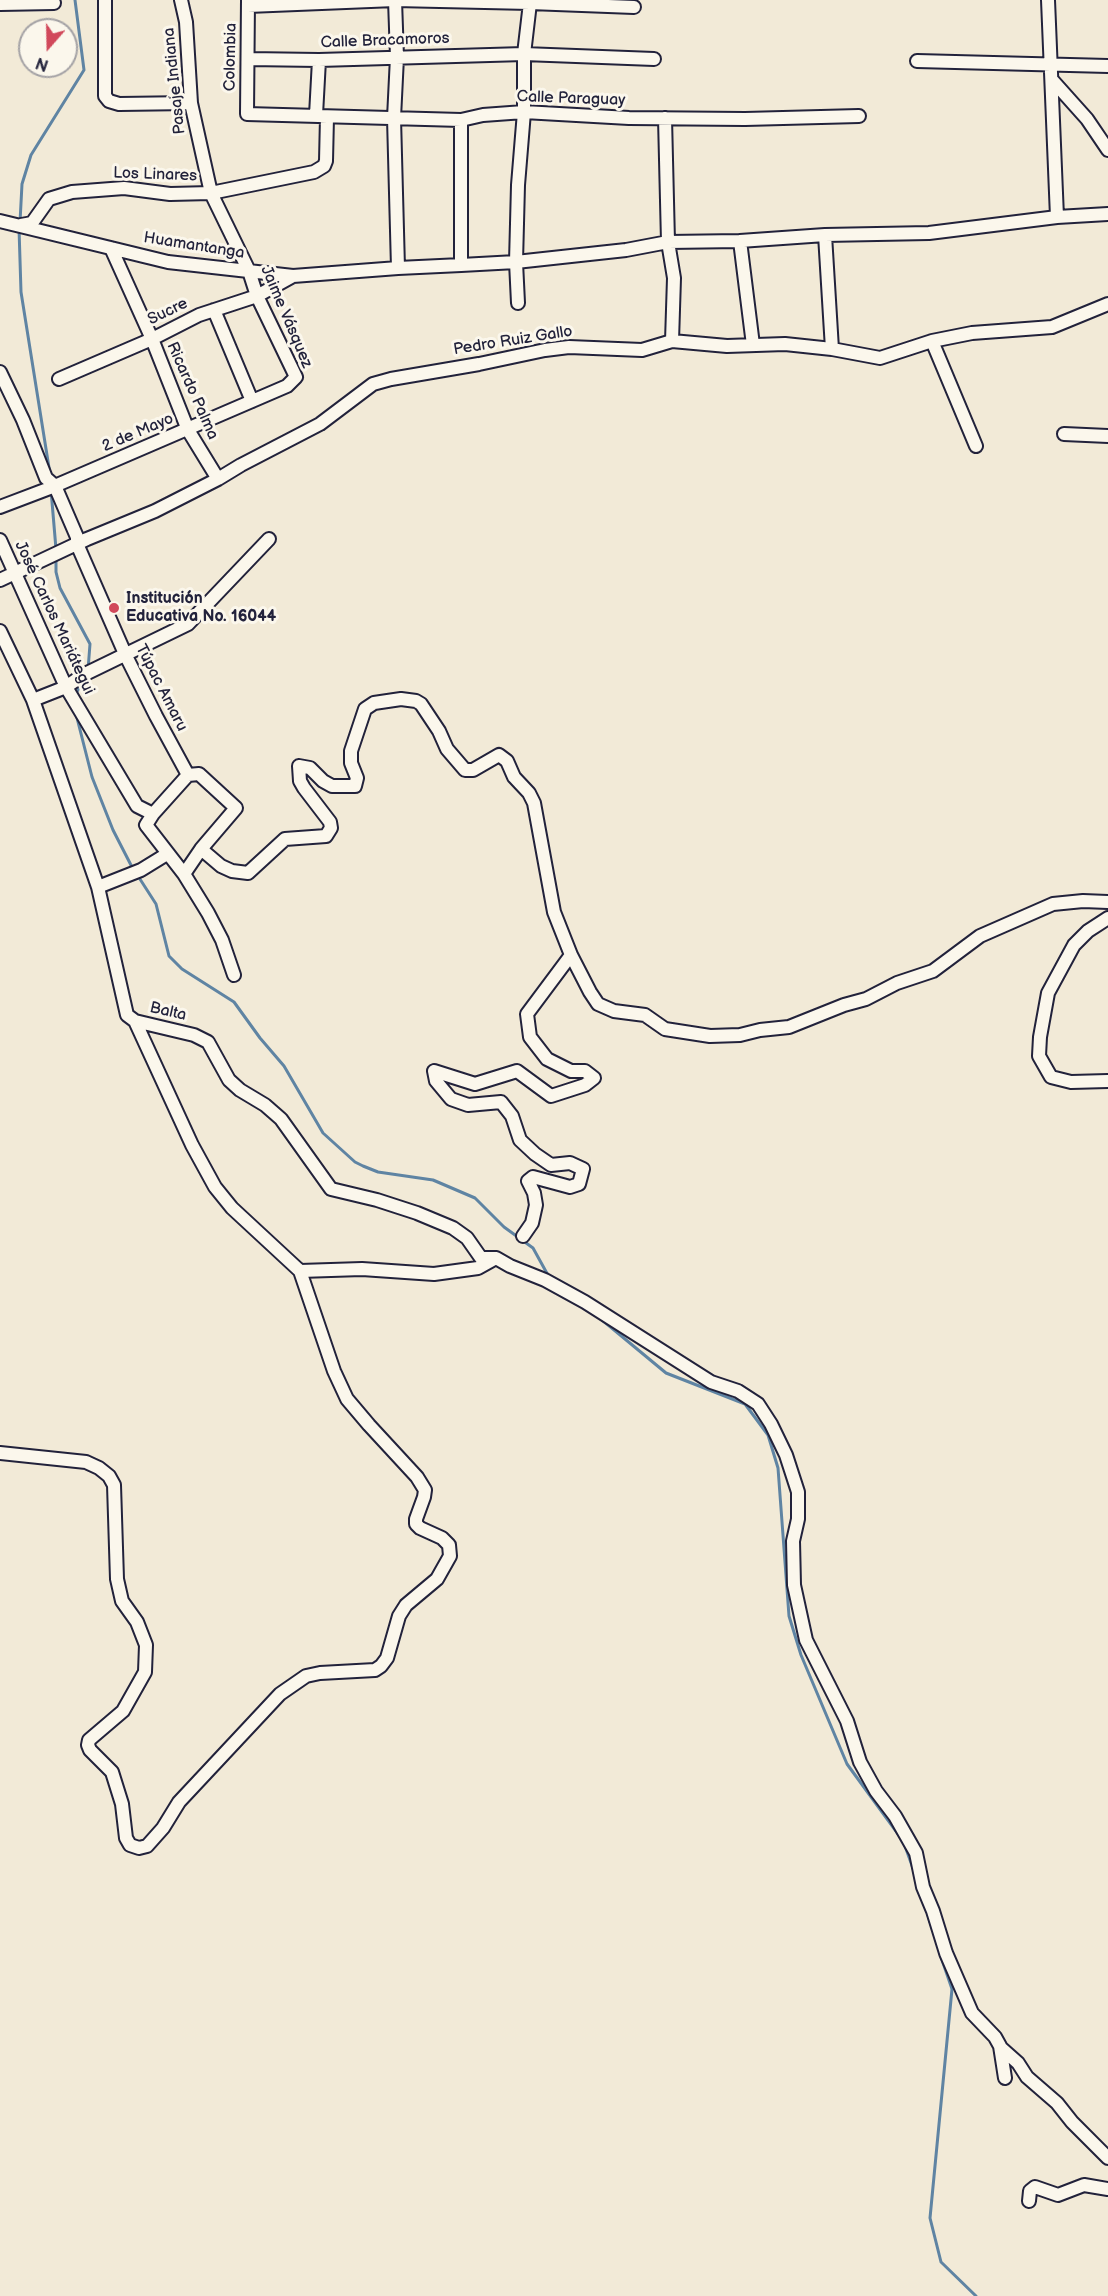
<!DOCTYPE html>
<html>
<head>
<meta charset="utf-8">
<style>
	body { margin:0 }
	#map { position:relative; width:1108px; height:2296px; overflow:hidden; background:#f2ead7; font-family:"Balsamiq Sans",sans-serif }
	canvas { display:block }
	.north { position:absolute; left:18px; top:18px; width:60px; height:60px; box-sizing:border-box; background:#fbf7ec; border:2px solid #a4a2a5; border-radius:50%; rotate:200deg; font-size:16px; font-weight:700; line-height:24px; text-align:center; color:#22223b }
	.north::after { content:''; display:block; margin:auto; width:21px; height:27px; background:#d1495b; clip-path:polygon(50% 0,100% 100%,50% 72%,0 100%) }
</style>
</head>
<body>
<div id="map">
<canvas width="1108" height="2296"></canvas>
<div class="north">N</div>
</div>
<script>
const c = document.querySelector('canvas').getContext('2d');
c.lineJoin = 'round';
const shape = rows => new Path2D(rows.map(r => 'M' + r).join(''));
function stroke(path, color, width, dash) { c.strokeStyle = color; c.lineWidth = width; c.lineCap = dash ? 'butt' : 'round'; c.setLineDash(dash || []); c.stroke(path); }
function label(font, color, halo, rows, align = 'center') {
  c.font = font + ' "Balsamiq Sans",sans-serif'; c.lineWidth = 6; c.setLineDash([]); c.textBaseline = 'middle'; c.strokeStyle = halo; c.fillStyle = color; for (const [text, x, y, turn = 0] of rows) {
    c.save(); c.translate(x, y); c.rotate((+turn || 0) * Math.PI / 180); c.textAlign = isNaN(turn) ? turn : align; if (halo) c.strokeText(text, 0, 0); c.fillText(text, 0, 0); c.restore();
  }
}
const stream = shape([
	[20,222,22,184,31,155,84,70,75,0],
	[19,228,21,292,50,474],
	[51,490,56,549],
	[56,559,56,572,60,588,90,644,88,670],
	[75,696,81,683],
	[76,714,92,777,113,830,134,871],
	[138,876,156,904,169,956,182,969,234,1002,260,1038,284,1066,323,1133,355,1162,363,1166,378,1172,433,1180,475,1198,504,1227,533,1248,549,1277],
	[596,1315,666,1373,745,1404,768,1435,778,1468,789,1616,801,1655,847,1764,901,1838],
	[905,1846,915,1874],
	[926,1908,930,1922],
	[941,1957,952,1989,930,2218,941,2262,976,2296]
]);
const minor = shape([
	[105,0,105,96,109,101,119,104,191,103],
	[248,0,247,114,461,120,483,115,524,112,629,118,745,119,859,116],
	[0,4,54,3],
	[248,6,395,0,530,3,530,0],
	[248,59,319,60,524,54,530,3,634,7],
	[917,61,1108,66],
	[1053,81,1087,119,1108,150],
	[316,115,319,60],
	[665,118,668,242,674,278,672,341],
	[1057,217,1108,214],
	[0,221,168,262,293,276,398,268,394,118,397,57,395,0],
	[21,225,32,223,49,199,72,192,124,188,170,194,211,193,314,172,324,166,326,161,327,117],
	[825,235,832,349],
	[740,241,753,345],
	[111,248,152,339,188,430,218,479],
	[461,265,516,262,518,185,524,112,524,54,654,59],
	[398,268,461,265,461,120],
	[518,303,516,262,626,250,668,242,740,241,825,235,929,233,1057,217,1048,0],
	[214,310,252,401],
	[932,341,976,446],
	[0,372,23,420,46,478,55,486,77,537,77,544,126,656,156,716,188,775],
	[59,379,152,339,199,315,257,296,293,276],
	[1064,434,1108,436],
	[0,507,50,488,287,386,296,377,257,296,249,271,211,193,191,103,186,22,181,0],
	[0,540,66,687,137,806,153,814,146,825,184,874,208,913,222,940,234,975],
	[0,580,87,539,155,511,218,479,241,465,320,424,373,384,391,379,479,364,545,350,569,347,642,350,672,341,727,346,785,344,832,349,880,358,932,341,972,333,1052,327,1108,304],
	[0,631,33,700,98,887,127,1015,135,1021,194,1035,208,1042,229,1080,240,1090,265,1105,281,1119,331,1189,377,1200,417,1213,453,1228,467,1238,481,1258,496,1258,478,1268,434,1274,362,1269,300,1271,334,1371,347,1399,369,1425,417,1477,425,1490,424,1497,416,1519,416,1524,420,1528,442,1538,449,1545,450,1556,437,1579,406,1605,399,1616,387,1658,381,1666,375,1670,320,1673,306,1676,280,1694,179,1802,163,1828,147,1846,139,1848,130,1845,126,1838,122,1804,112,1772,90,1750,88,1745,89,1740,123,1711,145,1672,146,1645,137,1622,122,1601,117,1579,114,1485,109,1476,99,1468,86,1462,0,1453],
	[33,700,66,687,83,675,188,624,269,539],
	[153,814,188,775],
	[201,849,221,866,232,871,248,873,285,839,326,836,331,828,330,822,304,788,300,781,299,766,310,768,323,781,332,786,355,786,357,778,351,763,351,751,365,709,374,703,401,699,416,701,421,704,439,731,447,749,465,770,473,770,499,755,507,761,514,777,529,793,534,803,554,912,571,955,590,992,598,1004,614,1011,645,1015,665,1029,710,1036,740,1035,760,1030,789,1027,844,1005,866,999,897,983,933,971,980,936,1053,904,1083,901,1108,902],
	[184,874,201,849,236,808,199,774,188,775],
	[98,887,141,870,167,854],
	[1108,918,1088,931,1074,945,1048,993,1040,1037,1039,1056,1051,1077,1071,1082,1108,1081],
	[135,1021,192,1145,215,1187,232,1208,300,1271],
	[523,1236,532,1223,536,1205,534,1193,528,1181,533,1177,570,1187,579,1184,583,1169,570,1163,551,1165,535,1154,520,1140,512,1116,501,1102,468,1105,451,1099,436,1081,434,1071,475,1084,517,1071,551,1096,585,1085,594,1078,585,1071,571,1071,547,1059,530,1037,527,1014,571,955],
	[496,1258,510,1266,545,1280,585,1302,711,1382,738,1391,758,1404,771,1424,786,1455,798,1492,798,1519,793,1541,794,1585,806,1640,847,1721,860,1762,876,1791,895,1816,916,1853,923,1887,933,1911,946,1953,972,2013,995,2037,1000,2046,1005,2078],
	[1000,2047,1018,2063,1027,2077,1057,2103,1072,2122,1108,2158],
	[1029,2201,1030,2191,1035,2187,1058,2195,1084,2185,1108,2189]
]);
const markers = [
	[114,608,6,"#d1495b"]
];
const streetNames = [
	["Calle Bracamoros",385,41,-2],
	["Colombia",231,57,-89],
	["Pasaje Indiana",175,81,-96],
	["Calle Paraguay",571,99,2],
	["Los Linares",155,175,2],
	["Huamantanga",194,246,9],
	["Sucre",168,312,-26],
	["Jaime Vásquez",286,317,67],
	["Pedro Ruiz Gallo",513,341,-9],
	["Ricardo Palma",192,391,66],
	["2 de Mayo",138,433,-23],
	["José Carlos Mariátegui",54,618,65],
	["Túpac Amaru",161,688,63],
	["Balta",168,1012,13]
];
const poiNames = [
	["Institución",126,599],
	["Educativa No. 16044",126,617]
];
stroke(stream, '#5f84a3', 3);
stroke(minor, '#22223b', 16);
stroke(minor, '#fbf7ec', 12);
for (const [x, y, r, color] of markers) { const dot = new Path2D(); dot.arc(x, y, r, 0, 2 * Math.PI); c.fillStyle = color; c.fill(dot); stroke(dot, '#fbf7ec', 2); }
label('16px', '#22223b', '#fbf7ec', streetNames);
label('bold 16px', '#22223b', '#fbf7ec', poiNames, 'left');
</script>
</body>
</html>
